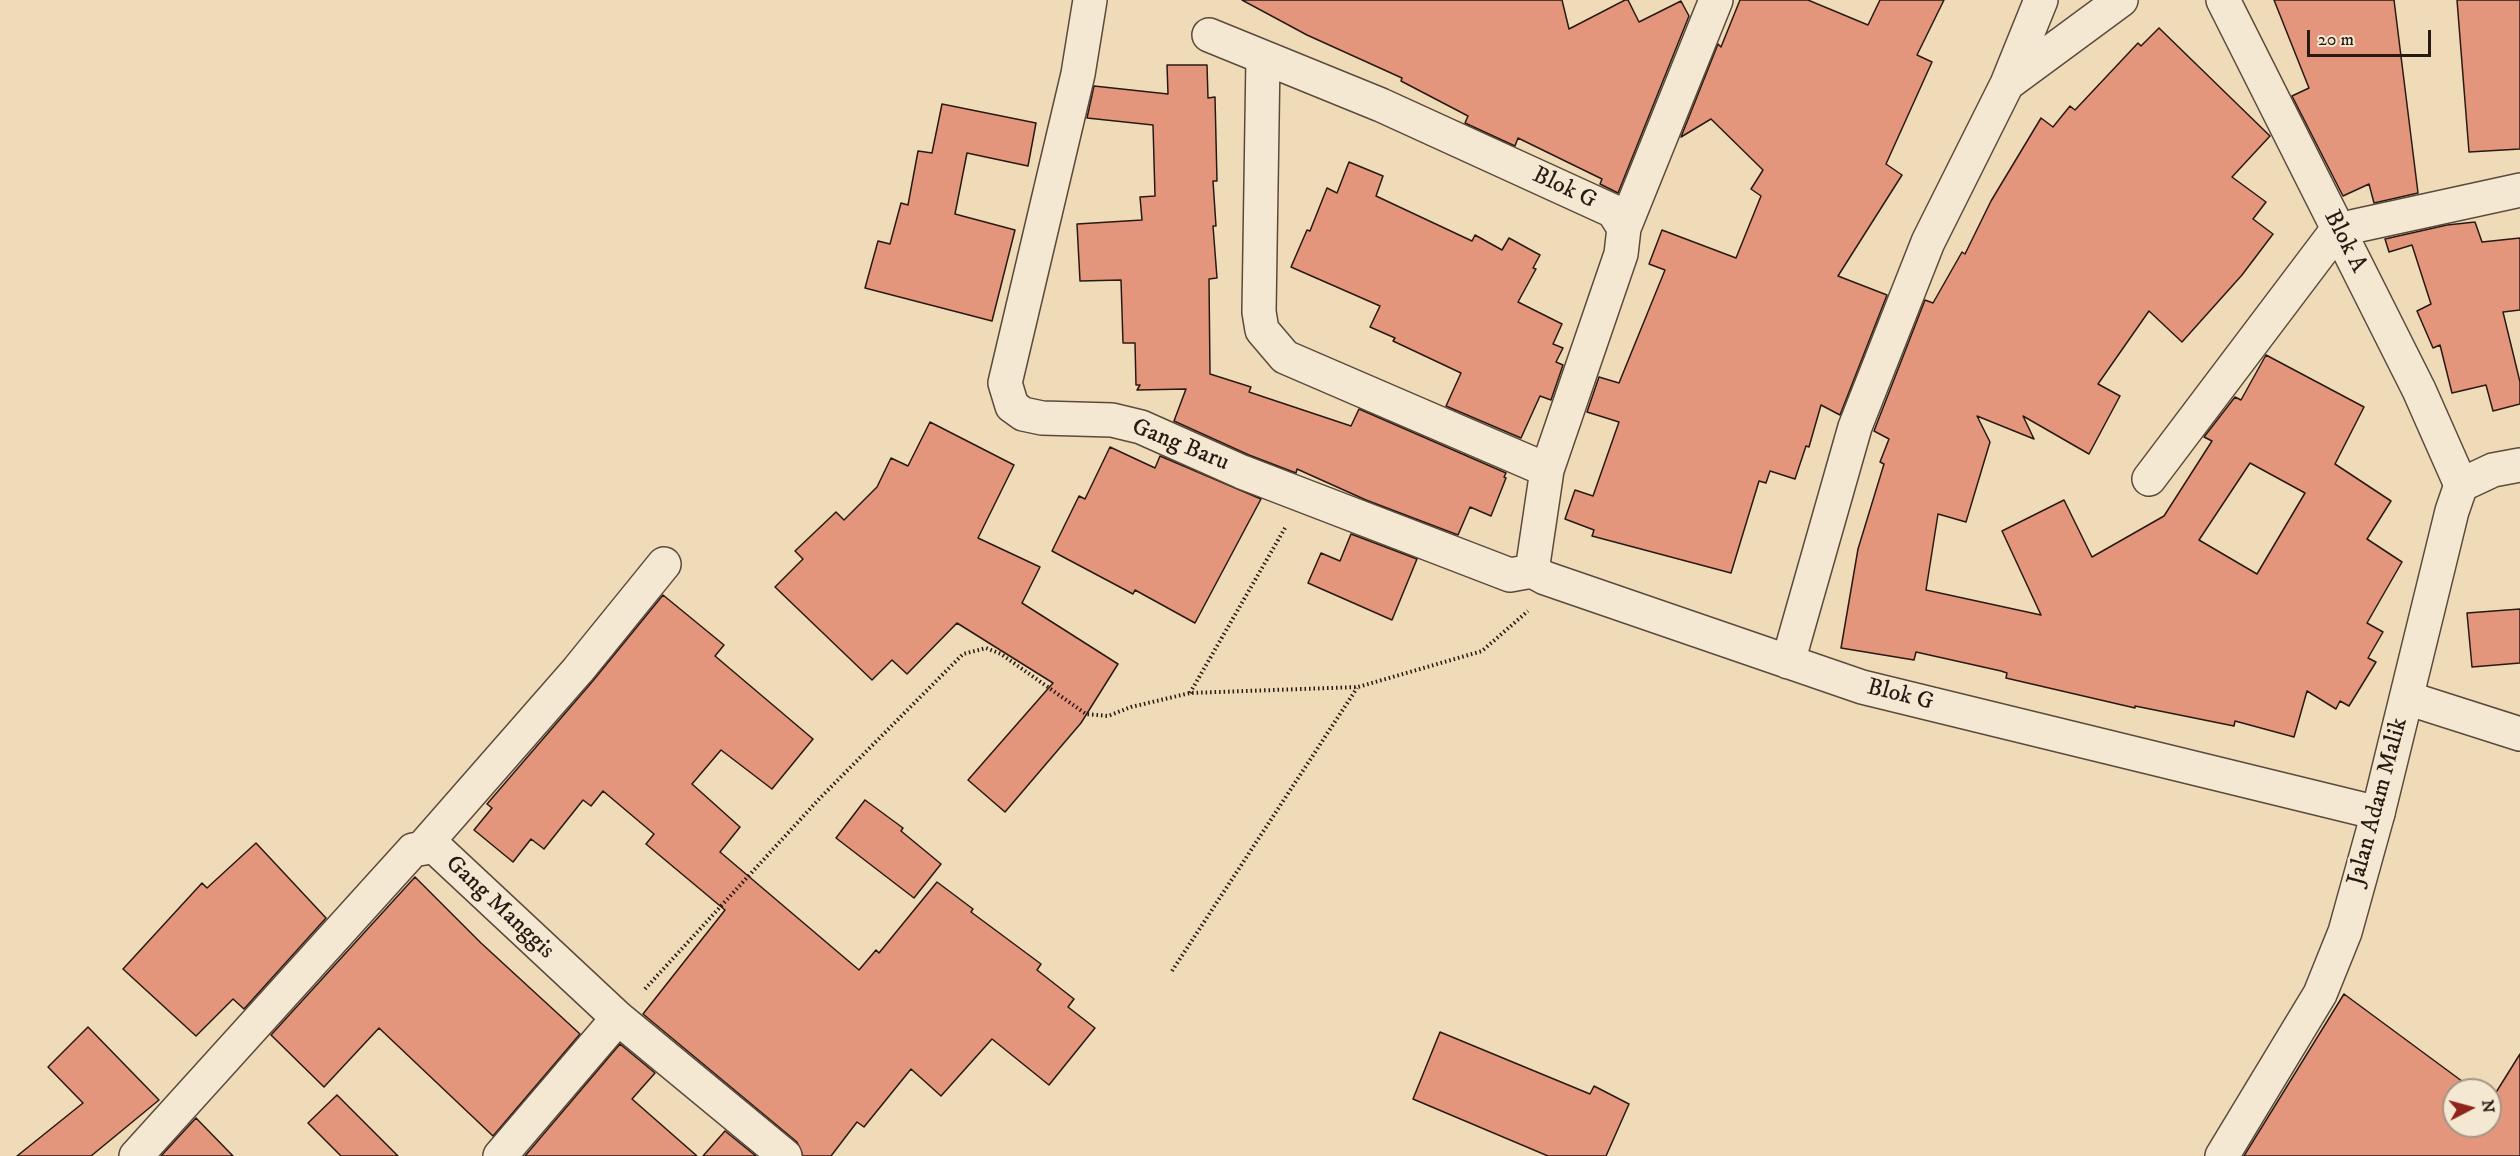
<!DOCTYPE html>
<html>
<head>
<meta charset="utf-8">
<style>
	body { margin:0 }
	#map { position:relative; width:2520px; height:1156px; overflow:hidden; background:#f0dbb9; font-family:"IM FELL DW Pica",serif }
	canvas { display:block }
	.north { position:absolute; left:2442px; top:1078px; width:60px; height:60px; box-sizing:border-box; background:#f5e8d2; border:2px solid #a39686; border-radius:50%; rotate:84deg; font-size:16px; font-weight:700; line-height:24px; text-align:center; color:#281a13 }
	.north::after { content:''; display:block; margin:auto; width:21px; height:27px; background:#8f2418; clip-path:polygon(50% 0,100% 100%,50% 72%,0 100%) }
	.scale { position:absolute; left:2307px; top:30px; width:124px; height:27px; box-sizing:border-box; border:3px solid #281a13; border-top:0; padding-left:8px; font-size:18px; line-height:21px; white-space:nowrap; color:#281a13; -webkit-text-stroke:4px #f5e8d2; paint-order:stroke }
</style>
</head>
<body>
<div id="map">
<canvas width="2520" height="1156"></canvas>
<div class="north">N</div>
<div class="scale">20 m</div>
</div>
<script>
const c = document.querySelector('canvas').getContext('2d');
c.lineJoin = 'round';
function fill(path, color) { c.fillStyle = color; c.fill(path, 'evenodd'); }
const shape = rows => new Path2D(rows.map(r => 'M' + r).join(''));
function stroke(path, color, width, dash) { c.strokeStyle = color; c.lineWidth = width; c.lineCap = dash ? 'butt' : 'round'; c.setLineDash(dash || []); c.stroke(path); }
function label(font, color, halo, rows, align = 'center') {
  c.font = font + ' "IM FELL DW Pica",serif'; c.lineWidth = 5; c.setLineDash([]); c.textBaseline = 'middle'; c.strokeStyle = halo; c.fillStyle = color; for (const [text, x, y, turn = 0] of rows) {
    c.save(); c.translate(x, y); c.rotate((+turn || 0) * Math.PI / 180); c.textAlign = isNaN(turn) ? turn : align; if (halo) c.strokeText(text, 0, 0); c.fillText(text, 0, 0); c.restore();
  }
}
const building = shape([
	[1242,0,1562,0,1569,29,1625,0,1628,0,1639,22,1681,1,1689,16,1618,193,1600,184,1602,179,1518,138,1515,146,1465,123,1468,116,1401,81,1402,78,1307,35,1242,0],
	[1740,0,1808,0,1868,25,1880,0,1944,0,1917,55,1932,62,1886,164,1902,175,1838,276,1887,295,1840,415,1821,405,1809,447,1806,446,1795,479,1770,471,1766,483,1759,481,1731,573,1592,536,1594,530,1565,519,1575,490,1593,496,1619,422,1587,412,1599,377,1619,383,1665,270,1649,264,1662,230,1736,258,1761,196,1751,189,1763,170,1711,119,1681,137,1718,44,1721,47,1740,0],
	[2274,0,2394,0,2418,193,2374,203,2369,184,2343,196,2292,96,2309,88,2274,0],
	[2457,0,2520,0,2520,149,2469,152,2457,0],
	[2159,28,2270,136,2232,177,2266,202,2253,219,2273,234,2242,275,2182,342,2149,311,2098,384,2120,396,2089,454,2023,416,2034,439,1977,416,1990,442,1966,522,1938,514,1926,590,2041,615,2002,531,2064,500,2092,557,2164,516,2212,441,2204,437,2235,397,2241,400,2266,355,2364,407,2335,464,2391,501,2367,539,2402,562,2367,623,2383,632,2368,658,2376,662,2349,706,2340,701,2336,709,2307,691,2294,737,2235,721,2234,726,2135,706,2135,708,2006,678,2007,673,2001,671,1916,652,1914,660,1841,648,1858,549,1884,464,1880,462,1889,439,1874,431,1925,300,1933,303,1962,252,1965,254,1991,201,2041,118,2053,127,2070,106,2075,110,2138,43,2141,46,2159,28],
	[2250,463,2305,493,2257,574,2199,540,2250,463],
	[1167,65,1207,65,1208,98,1215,97,1217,181,1213,181,1216,226,1213,226,1217,278,1209,279,1210,374,1251,387,1249,392,1351,426,1359,409,1506,473,1504,477,1506,478,1491,516,1470,507,1458,535,1366,500,1297,469,1296,473,1249,455,1174,421,1186,389,1137,390,1140,385,1136,385,1135,343,1123,343,1121,280,1080,281,1077,224,1142,220,1140,197,1155,196,1153,125,1087,118,1094,86,1168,94,1167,65],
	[942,104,1036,123,1028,166,967,153,955,214,1015,230,992,321,865,288,878,241,890,244,901,203,908,205,918,151,932,153,942,104],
	[1349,162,1383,176,1376,196,1472,241,1475,235,1502,250,1509,238,1540,255,1533,268,1536,269,1518,302,1562,324,1553,344,1563,348,1556,362,1563,365,1551,400,1540,396,1521,438,1446,406,1461,373,1393,341,1395,338,1370,327,1380,306,1291,267,1307,230,1310,231,1327,188,1337,193,1349,162],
	[2475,222,2482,242,2520,238,2520,310,2503,312,2520,382,2520,404,2493,411,2486,385,2452,393,2440,345,2433,348,2417,311,2431,304,2412,245,2389,252,2385,239,2447,225,2475,222],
	[930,422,1014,465,978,538,1040,567,1022,603,1118,664,1081,723,1005,812,968,780,1053,683,957,623,907,674,892,660,872,680,775,587,803,559,795,551,836,512,844,520,877,487,891,458,908,466,930,422],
	[1110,447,1155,468,1160,456,1261,499,1195,623,1135,590,1133,594,1052,551,1079,496,1085,499,1110,447],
	[1351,534,1417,559,1392,620,1308,583,1321,553,1340,561,1351,534],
	[663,595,724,645,715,656,813,739,772,789,721,750,692,784,740,827,720,852,859,970,876,950,879,953,937,882,973,909,971,912,1041,964,1037,970,1074,999,1068,1007,1095,1028,1049,1085,992,1039,941,1096,911,1069,864,1127,857,1122,831,1156,803,1156,797,1142,643,1014,725,910,646,844,654,834,603,791,591,806,583,800,544,849,531,839,513,862,474,830,492,808,487,804,592,682,663,595],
	[2520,609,2520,663,2472,667,2467,613,2520,609],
	[865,800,903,828,901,831,941,864,914,898,836,838,865,800],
	[256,843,326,918,244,1009,233,999,196,1036,123,969,202,883,207,888,256,843],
	[415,877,481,943,580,1034,493,1136,379,1028,324,1087,271,1035,415,877],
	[2344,994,2474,1090,2454,1090,2454,1126,2490,1126,2490,1102,2520,1054,2520,1156,2244,1156,2344,994],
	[88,1027,159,1100,91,1156,17,1156,83,1103,48,1067,88,1027],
	[1440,1032,1590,1094,1594,1086,1629,1104,1606,1156,1548,1156,1413,1099,1440,1032],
	[620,1044,655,1073,632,1099,697,1156,525,1156,620,1044],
	[337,1095,398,1156,341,1156,308,1123,337,1095],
	[196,1118,233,1156,161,1156,196,1118],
	[725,1131,756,1156,703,1156,725,1131]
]);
const path = shape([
	[1190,693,1285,528],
	[1172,971,1357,688],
	[645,989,820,798,963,654,986,648,1001,654,1086,714,1108,716,1131,707,1190,693,1358,687,1482,651,1528,611]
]);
const minor = shape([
	[1090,0,1078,74,1005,383,1012,406,1023,414,1042,418,1112,420,1141,427,1242,472,1510,575,1532,571],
	[2223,0,2419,390,2461,485],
	[1209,35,1381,105,1613,211,1624,228,1621,254,1547,470,1532,571],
	[1263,58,1259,312,1262,330,1285,357,1547,470],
	[2007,84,2121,0],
	[1624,228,1716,0],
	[2149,479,2337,230,2520,190],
	[1532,571,1545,578,1862,687,2378,813],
	[1788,662,1855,427,1928,242,2007,84,2041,0],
	[2407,698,2520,734],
	[423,847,578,670,664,564],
	[136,1156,413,850,430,847,437,849,618,1018,785,1156],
	[500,1156,618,1018]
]);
const tertiary = shape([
	[2222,1156,2320,994,2345,932,2378,813,2452,511,2461,485,2493,470,2520,465]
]);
const streetNames = [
	["Blok G",1564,189,25],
	["Blok A",2344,242,63],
	["Gang Baru",1180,446,22],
	["Blok G",1900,696,14],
	["Jalan Adam Malik",2379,802,-75],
	["Gang Manggis",499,908,43]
];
fill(building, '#e4967c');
stroke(building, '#281a13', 1.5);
stroke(minor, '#5a4a3c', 36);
stroke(tertiary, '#5a4a3c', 36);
stroke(path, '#281a13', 4, [1.5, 3]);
stroke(minor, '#f5e8d2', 33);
stroke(tertiary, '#f5e8d2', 33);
label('24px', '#281a13', '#f5e8d2', streetNames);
</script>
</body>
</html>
